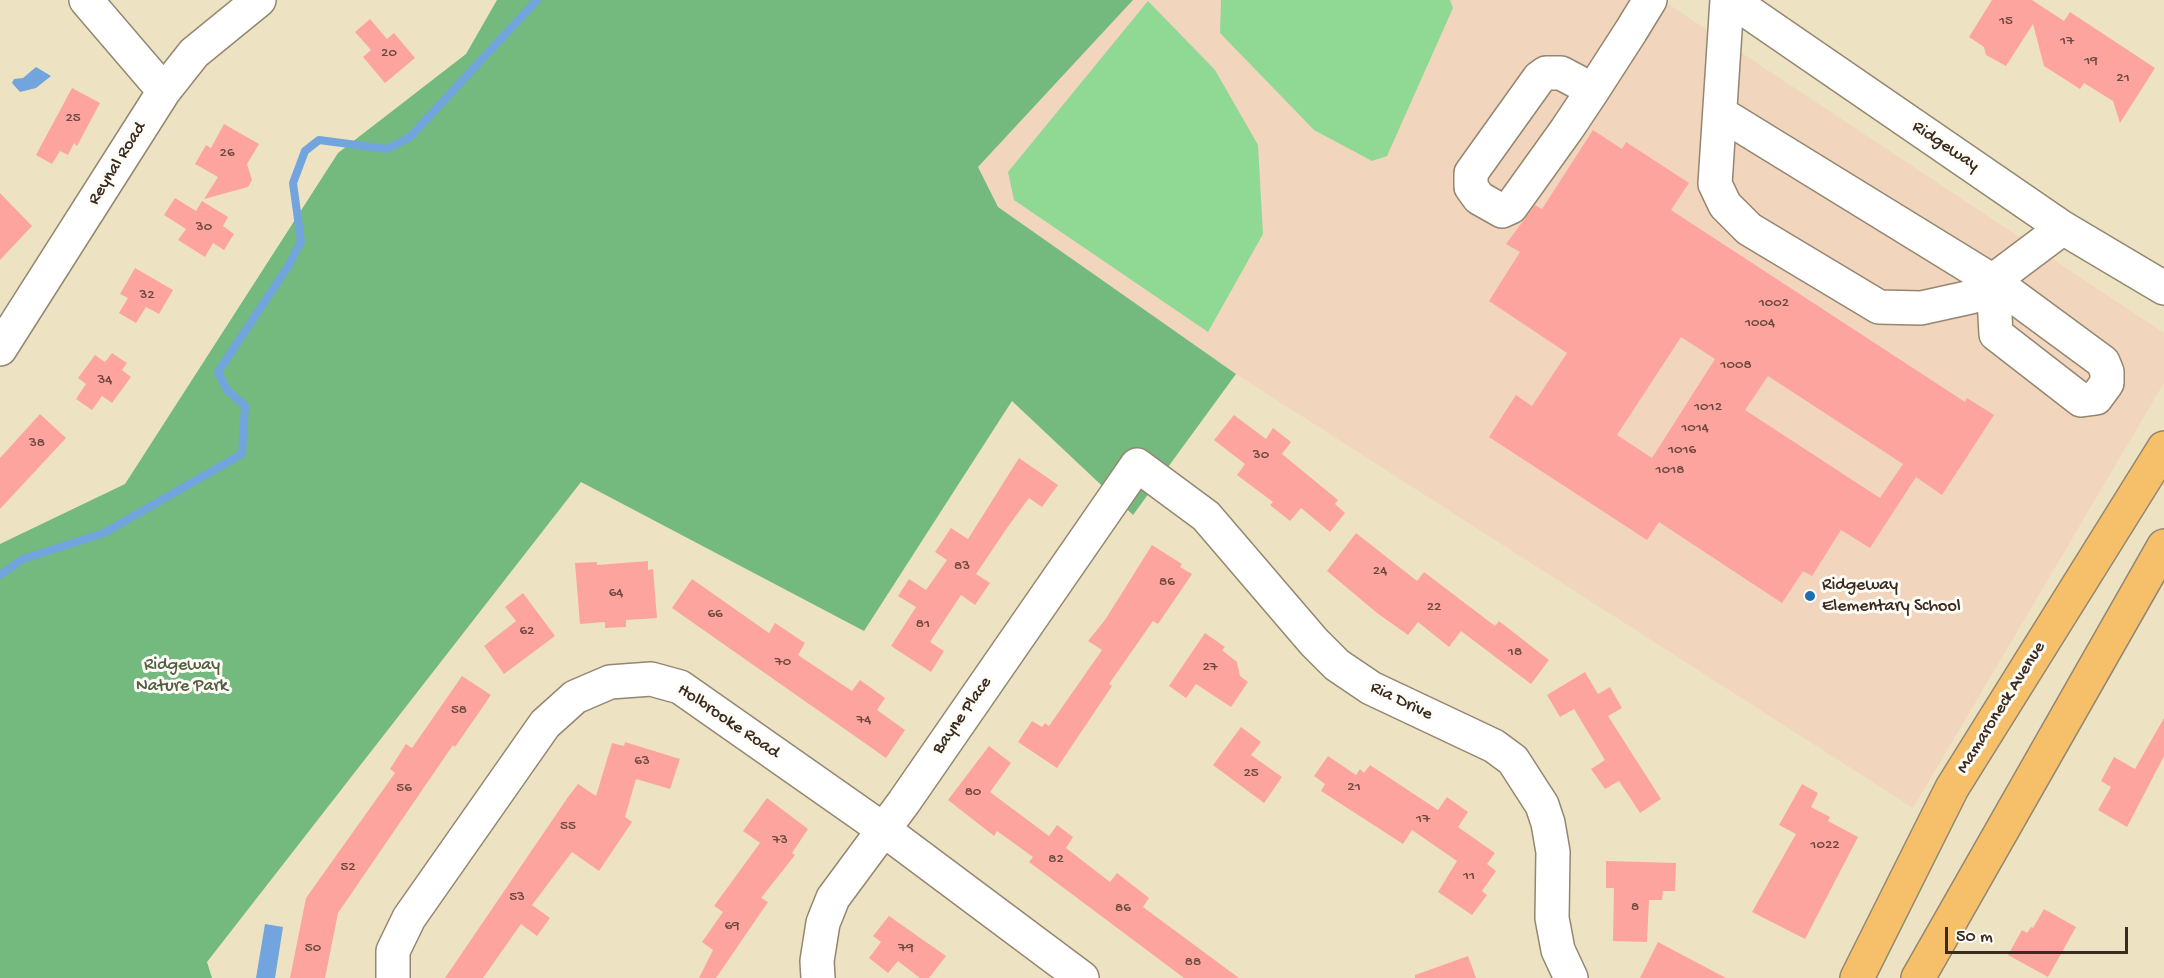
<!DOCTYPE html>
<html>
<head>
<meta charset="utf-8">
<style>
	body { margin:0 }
	#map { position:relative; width:2164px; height:978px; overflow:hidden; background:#ede3c3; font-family:"Gochi Hand",sans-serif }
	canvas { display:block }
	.scale { position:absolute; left:1945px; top:927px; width:183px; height:27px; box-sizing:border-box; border:3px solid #3b2a1e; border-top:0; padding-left:8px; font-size:18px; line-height:21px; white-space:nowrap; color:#3b2a1e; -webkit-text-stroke:4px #fdfcf7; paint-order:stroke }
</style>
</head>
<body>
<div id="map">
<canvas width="2164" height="978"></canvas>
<div class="scale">50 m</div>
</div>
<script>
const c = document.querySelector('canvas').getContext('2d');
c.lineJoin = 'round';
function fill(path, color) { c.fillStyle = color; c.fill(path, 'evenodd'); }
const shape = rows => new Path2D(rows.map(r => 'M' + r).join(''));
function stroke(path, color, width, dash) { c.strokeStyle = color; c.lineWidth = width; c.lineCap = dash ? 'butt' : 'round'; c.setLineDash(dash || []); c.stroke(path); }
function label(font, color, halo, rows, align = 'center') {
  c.font = font + ' "Gochi Hand",sans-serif'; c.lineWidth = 6; c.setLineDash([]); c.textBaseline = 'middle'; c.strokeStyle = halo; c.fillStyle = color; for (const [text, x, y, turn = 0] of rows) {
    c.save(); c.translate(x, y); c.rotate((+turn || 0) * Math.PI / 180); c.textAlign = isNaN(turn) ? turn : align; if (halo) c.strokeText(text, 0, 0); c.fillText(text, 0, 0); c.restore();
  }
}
const built = shape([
	[1133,0,1662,0,2164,333,2164,383,1913,808,1236,374,998,207,978,167]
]);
const green = shape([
	[1221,0,1450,0,1453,8,1387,156,1372,161,1314,130,1220,33],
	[1148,1,1215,70,1258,145,1263,234,1208,332,1014,200,1008,172]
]);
const forest = shape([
	[497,0,1133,0,978,167,998,207,1236,374,1133,515,1012,401,864,631,581,482,207,962,212,978,0,978,0,544,125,484,338,153,466,54]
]);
const water = shape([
	[36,67,51,76,36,88,20,92,12,83,14,79,23,78],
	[265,924,283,927,275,978,256,978]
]);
const stream = shape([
	[0,575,23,559,104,533,242,454,245,406,227,390,218,372,289,265,301,241,293,183,305,151,319,140,387,149,410,137,537,0]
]);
const building = shape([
	[1992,0,2032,0,2064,21,2070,12,2155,68,2120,123,2113,101,2084,83,2080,89,2044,66,2033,24,2006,66,1986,55,1984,47,1969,37],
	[370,19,387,39,394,33,415,58,385,83,363,57,371,50,355,32],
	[72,88,100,103,77,146,74,143,68,155,60,151,52,164,36,155],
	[224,124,259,144,247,164,252,180,248,187,204,199,218,177,195,164,206,145,211,148],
	[1593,130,1622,149,1626,142,1689,183,1671,210,1965,402,1967,398,1994,415,1942,495,1916,477,1870,548,1841,530,1812,576,1803,571,1782,603,1659,522,1647,540,1489,437,1516,395,1532,406,1567,353,1489,301,1520,252,1506,244,1535,205,1542,209],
	[1681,337,1715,359,1652,458,1617,435],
	[1768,376,1903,464,1880,498,1745,410],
	[0,193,32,226,0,260],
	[175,198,196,211,202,201,228,217,223,226,234,234,224,250,213,243,205,257,178,240,186,229,164,215],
	[135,268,173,290,159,314,146,307,136,323,119,313,128,298,120,294],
	[112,353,127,363,122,370,131,377,112,403,102,396,92,410,76,399,86,384,78,378,95,355,105,362],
	[40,414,66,438,0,509,0,458],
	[1234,415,1266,439,1273,428,1291,442,1282,454,1338,500,1335,504,1345,513,1330,532,1301,508,1290,521,1270,505,1273,502,1237,475,1245,464,1214,440],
	[1019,458,1058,485,1042,507,1029,498,1007,528,976,574,990,583,975,605,961,595,930,642,944,651,931,672,891,646,916,607,898,596,909,579,926,590,947,560,935,552,951,528,968,539],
	[1356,533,1417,581,1424,572,1495,626,1499,621,1549,660,1531,684,1461,631,1449,647,1418,622,1408,635,1377,613,1327,571],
	[1152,545,1182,564,1180,567,1192,574,1158,624,1153,621,1109,684,1112,686,1057,768,1018,742,1032,721,1042,727,1045,723,1049,726,1102,650,1088,641,1105,620],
	[648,561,648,570,653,569,657,618,626,620,626,627,605,628,605,622,580,624,575,563,597,562,597,565],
	[692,579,769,633,775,623,805,643,798,655,852,691,860,680,885,698,877,710,905,730,886,758,672,608],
	[523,593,555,636,504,674,484,646,516,621,505,607],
	[1205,633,1225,647,1222,650,1237,662,1240,676,1248,682,1231,707,1196,684,1186,698,1169,686],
	[1585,672,1598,694,1610,687,1622,708,1608,716,1661,799,1640,813,1619,781,1605,789,1591,769,1605,760,1574,709,1560,717,1547,695],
	[462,676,491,695,455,747,453,745,338,913,325,978,290,978,306,898,395,773,390,769,406,744,412,748],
	[2164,718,2164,756,2127,827,2098,810,2111,787,2101,781,2114,757,2135,769],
	[1241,727,1261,742,1251,755,1282,777,1264,803,1213,765],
	[625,742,680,759,670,789,636,779,625,817,632,822,599,871,572,852,532,905,550,918,537,936,521,924,483,978,445,978,568,797,578,784,596,796,612,743,624,746],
	[989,746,1011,763,990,792,1049,836,1057,825,1073,837,1066,848,1110,882,1117,873,1149,898,1143,907,1239,978,1184,978,1029,862,1033,857,997,831,994,836,948,800],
	[1328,756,1356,775,1360,769,1364,773,1370,765,1438,810,1447,797,1468,812,1458,827,1495,853,1487,864,1496,871,1482,891,1487,895,1472,915,1438,892,1457,861,1412,830,1403,844,1321,791,1325,784,1314,776],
	[1802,784,1818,793,1811,807,1830,817,1828,821,1858,837,1805,939,1752,912,1796,834,1779,825],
	[767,798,808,829,792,853,795,855,761,898,768,902,716,978,699,978,713,950,702,942,723,912,714,906,760,843,743,831],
	[1606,861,1676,863,1675,891,1663,891,1662,900,1649,900,1647,942,1613,941,1614,888,1606,888],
	[2044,909,2076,927,2048,977,2008,955,2022,930,2027,933,2031,927,2033,928],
	[889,916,946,956,929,978,920,978,898,961,888,973,869,958,881,942,873,936],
	[1658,942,1726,978,1640,978],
	[1468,956,1476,978,1415,978,1415,975]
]);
const minor = shape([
	[86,0,164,91],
	[1727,0,1715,184,1725,205,1749,229,1879,307,1921,308,1971,297,2063,228],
	[1731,0,2063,228,2164,288],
	[1593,90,1561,73,1546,73,1539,78,1471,173,1471,187,1479,198,1502,211,1511,207,1567,129,1593,90,1631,31,1650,0],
	[1720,113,1993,281,2103,362,2107,372,2107,383,2096,398,2081,400,1996,334,1993,281],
	[0,349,164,91,194,53,259,0],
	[393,978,393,951,409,918,545,724,575,697,610,682,651,679,680,687,884,830,1082,978],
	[818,978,817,961,823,923,833,898,904,802,1137,465,1206,516,1314,642,1337,665,1371,688,1494,746,1513,760,1542,805,1548,823,1553,852,1552,918,1558,950,1571,978]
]);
const major = shape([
	[1857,978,1952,788,2164,448],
	[1918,978,2164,546]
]);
const markers = [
	[1810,596,6,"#1f6fb2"]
];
const numberNames = [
	["15",2006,22],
	["17",2067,42],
	["20",389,54],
	["19",2091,62],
	["21",2123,79],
	["25",73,119],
	["26",227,154],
	["30",204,228],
	["32",147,296],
	["1002",1774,304],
	["1004",1760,324],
	["1008",1736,366],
	["34",105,381],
	["1012",1708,408],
	["1014",1695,429],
	["38",37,444],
	["1016",1682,451],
	["30",1261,456],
	["1018",1670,471],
	["83",962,567],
	["24",1380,572],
	["86",1167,583],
	["64",616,594],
	["22",1434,608],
	["66",715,615],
	["81",923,625],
	["62",527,632],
	["18",1515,653],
	["70",783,663],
	["27",1210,668],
	["58",459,711],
	["74",864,721],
	["63",642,762],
	["25",1251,774],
	["21",1354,788],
	["56",404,789],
	["80",973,793],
	["17",1423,820],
	["55",568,827],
	["73",780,841],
	["1022",1825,846],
	["82",1056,860],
	["52",348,868],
	["11",1469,877],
	["53",517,898],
	["8",1635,908],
	["86",1123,909],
	["69",732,927],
	["50",313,949],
	["79",906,949],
	["88",1193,963]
];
const streetNames = [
	["Ridgeway",1945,147,34],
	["Reynal Road",118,164,-58],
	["Ria Drive",1401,702,26],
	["Mamaroneck Avenue",2002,708,-58],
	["Bayne Place",963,716,-55],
	["Holbrooke Road",728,722,34]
];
const poiNames = [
	["Ridgeway",1822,586],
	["Elementary School",1822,607]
];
const parkNames = [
	["Ridgeway",182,666],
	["Nature Park",182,687]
];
fill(built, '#f2d5bd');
fill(green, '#90d995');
fill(forest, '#74b97e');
fill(water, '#72a4de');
stroke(stream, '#72a4de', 8);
fill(building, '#fea49e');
stroke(minor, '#948670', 36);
stroke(major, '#948670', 36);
stroke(minor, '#fff', 33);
stroke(major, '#f6c06b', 33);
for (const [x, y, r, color] of markers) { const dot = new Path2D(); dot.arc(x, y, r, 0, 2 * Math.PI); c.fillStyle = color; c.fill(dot); stroke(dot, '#fdfcf7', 2); }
label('15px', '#6c483e', null, numberNames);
label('18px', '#3b2a1e', '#fdfcf7', streetNames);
label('18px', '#3b2a1e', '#fdfcf7', poiNames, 'left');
label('18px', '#545f42', '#fdfcf7', parkNames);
</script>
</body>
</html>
